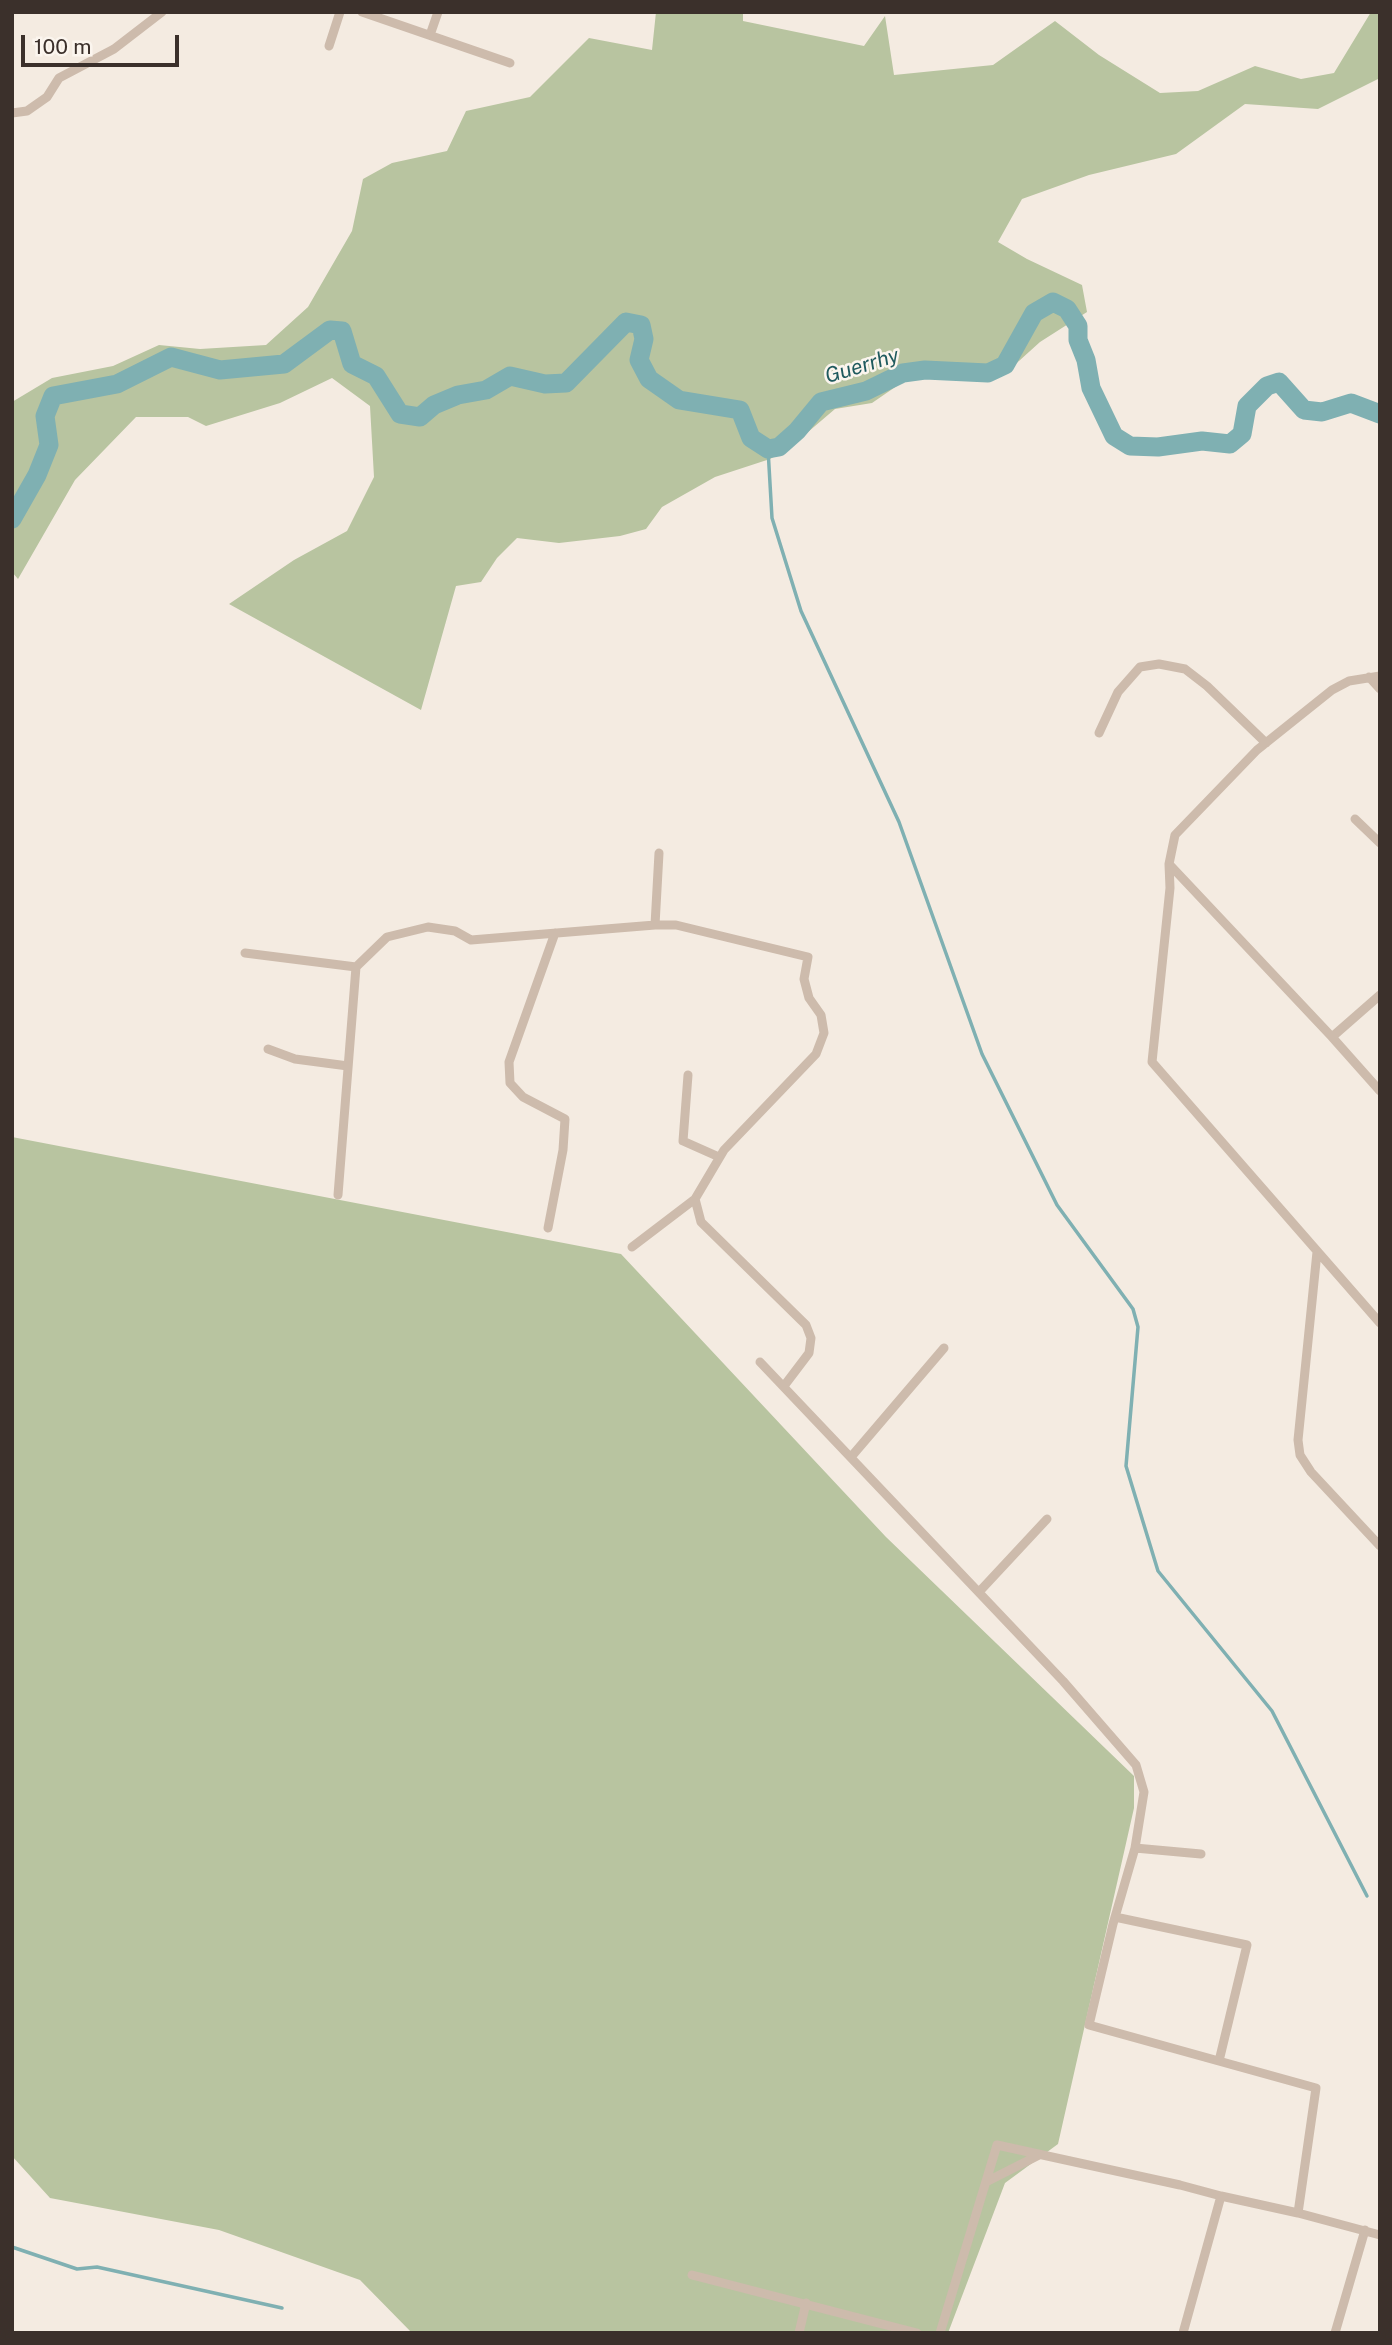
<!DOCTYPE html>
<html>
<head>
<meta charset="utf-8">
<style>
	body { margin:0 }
	#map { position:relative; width:1392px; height:2345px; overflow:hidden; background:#f4ebe1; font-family:"Public Sans",sans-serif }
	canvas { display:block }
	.frame { position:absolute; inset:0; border:14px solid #3b302b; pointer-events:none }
	.scale { position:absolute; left:21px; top:35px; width:158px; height:32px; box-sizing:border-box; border:4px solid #3b302b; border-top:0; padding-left:9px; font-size:21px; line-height:24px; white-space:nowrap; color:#3b302b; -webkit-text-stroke:5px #fbf5ee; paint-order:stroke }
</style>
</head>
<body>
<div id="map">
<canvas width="1392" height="2345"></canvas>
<div class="frame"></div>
<div class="scale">100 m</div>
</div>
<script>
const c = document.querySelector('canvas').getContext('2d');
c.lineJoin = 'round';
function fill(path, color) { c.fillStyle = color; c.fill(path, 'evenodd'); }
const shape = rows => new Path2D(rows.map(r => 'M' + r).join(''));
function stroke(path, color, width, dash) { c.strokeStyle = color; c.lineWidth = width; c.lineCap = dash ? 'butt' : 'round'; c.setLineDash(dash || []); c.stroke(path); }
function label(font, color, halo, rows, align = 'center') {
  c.font = font + ' "Public Sans",sans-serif'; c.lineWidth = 5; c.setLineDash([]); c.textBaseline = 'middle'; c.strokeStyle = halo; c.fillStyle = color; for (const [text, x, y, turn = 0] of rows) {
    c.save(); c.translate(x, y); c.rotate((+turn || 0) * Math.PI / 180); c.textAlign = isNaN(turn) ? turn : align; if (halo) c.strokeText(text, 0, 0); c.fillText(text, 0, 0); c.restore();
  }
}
const green = shape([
	[656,12,743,12,743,21,864,46,885,16,894,75,993,65,1055,21,1099,55,1160,93,1198,91,1255,66,1301,79,1334,73,1371,12,1380,12,1380,78,1318,109,1245,104,1176,154,1089,175,1022,199,998,242,1027,259,1082,285,1087,312,1040,342,1009,370,990,380,920,376,904,381,872,403,835,409,788,449,770,459,715,477,662,507,646,529,620,536,559,543,517,538,497,558,481,582,456,586,421,710,229,604,294,560,347,531,374,477,370,406,332,378,280,403,206,426,188,417,136,417,75,480,18,579,12,572,12,402,52,378,113,366,159,345,200,349,266,345,308,307,352,231,363,179,392,163,447,151,466,111,530,97,589,38,652,50],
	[12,1137,621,1254,886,1537,1134,1776,1134,1808,1058,2144,1005,2183,948,2333,412,2333,360,2280,219,2230,50,2198,12,2156]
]);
const stream = shape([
	[768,449,772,518,801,611,899,822,982,1054,1057,1205,1133,1309,1138,1327,1126,1466,1158,1571,1272,1711,1367,1896],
	[12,2247,77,2269,97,2267,282,2308]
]);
const river = shape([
	[12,519,37,475,49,445,45,416,53,396,117,384,171,357,220,370,284,364,330,330,342,331,352,364,376,376,400,414,420,417,434,405,458,395,486,390,510,376,545,384,566,383,626,322,641,325,644,339,639,360,649,379,679,400,740,410,751,438,768,449,779,447,797,431,821,402,866,391,903,373,925,370,988,373,1005,365,1034,313,1053,302,1067,309,1078,326,1078,340,1086,360,1091,388,1114,436,1130,446,1158,447,1202,441,1230,444,1242,434,1247,406,1267,386,1279,382,1304,410,1322,412,1351,403,1380,414]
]);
const street = shape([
	[362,12,510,63],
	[430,35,438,12],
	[329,46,340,12],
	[12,113,27,111,47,97,59,78,114,49,162,12],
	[1380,676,1349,681,1332,690,1257,750,1175,835,1169,864,1170,888,1152,1062,1380,1323],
	[1369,677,1380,689],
	[1099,733,1118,692,1140,667,1159,664,1185,669,1207,686,1266,743],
	[1355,819,1380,843],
	[1169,864,1332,1037,1380,1091],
	[245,953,356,967],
	[1332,1037,1380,995],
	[268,1049,295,1059,348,1066],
	[688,1075,683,1141,719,1157],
	[338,1195,356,967,387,937,428,927,455,931,471,940,655,925,659,853],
	[695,1199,701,1222,806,1325,811,1338,809,1353,784,1386],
	[548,1228,563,1150,565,1119,523,1097,510,1083,509,1062,555,933],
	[632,1247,695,1199,724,1150,816,1054,824,1033,821,1015,809,998,804,979,808,957,676,925,655,925],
	[1317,1252,1298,1440,1300,1455,1311,1472,1380,1546],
	[760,1362,1063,1681,1136,1765,1144,1792,1135,1848,1113,1924,1089,2025,1316,2088,1298,2213],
	[851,1457,944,1348],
	[979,1592,1047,1519],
	[1135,1848,1201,1854],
	[1115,1917,1247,1945,1219,2061],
	[986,2182,1039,2155],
	[692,2275,917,2333],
	[799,2333,806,2303],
	[940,2333,997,2145,1180,2185,1221,2196,1298,2213,1380,2235],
	[1183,2333,1221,2196],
	[1335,2333,1365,2230]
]);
const waterNames = [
	["Guerrhy",862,366,-17]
];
fill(green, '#b8c4a0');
stroke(stream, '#7fb0b2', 3.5);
stroke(river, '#7fb0b2', 19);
stroke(street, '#cdbbac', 9);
label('italic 21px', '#1f5a5e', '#fbf5ee', waterNames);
</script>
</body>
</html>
